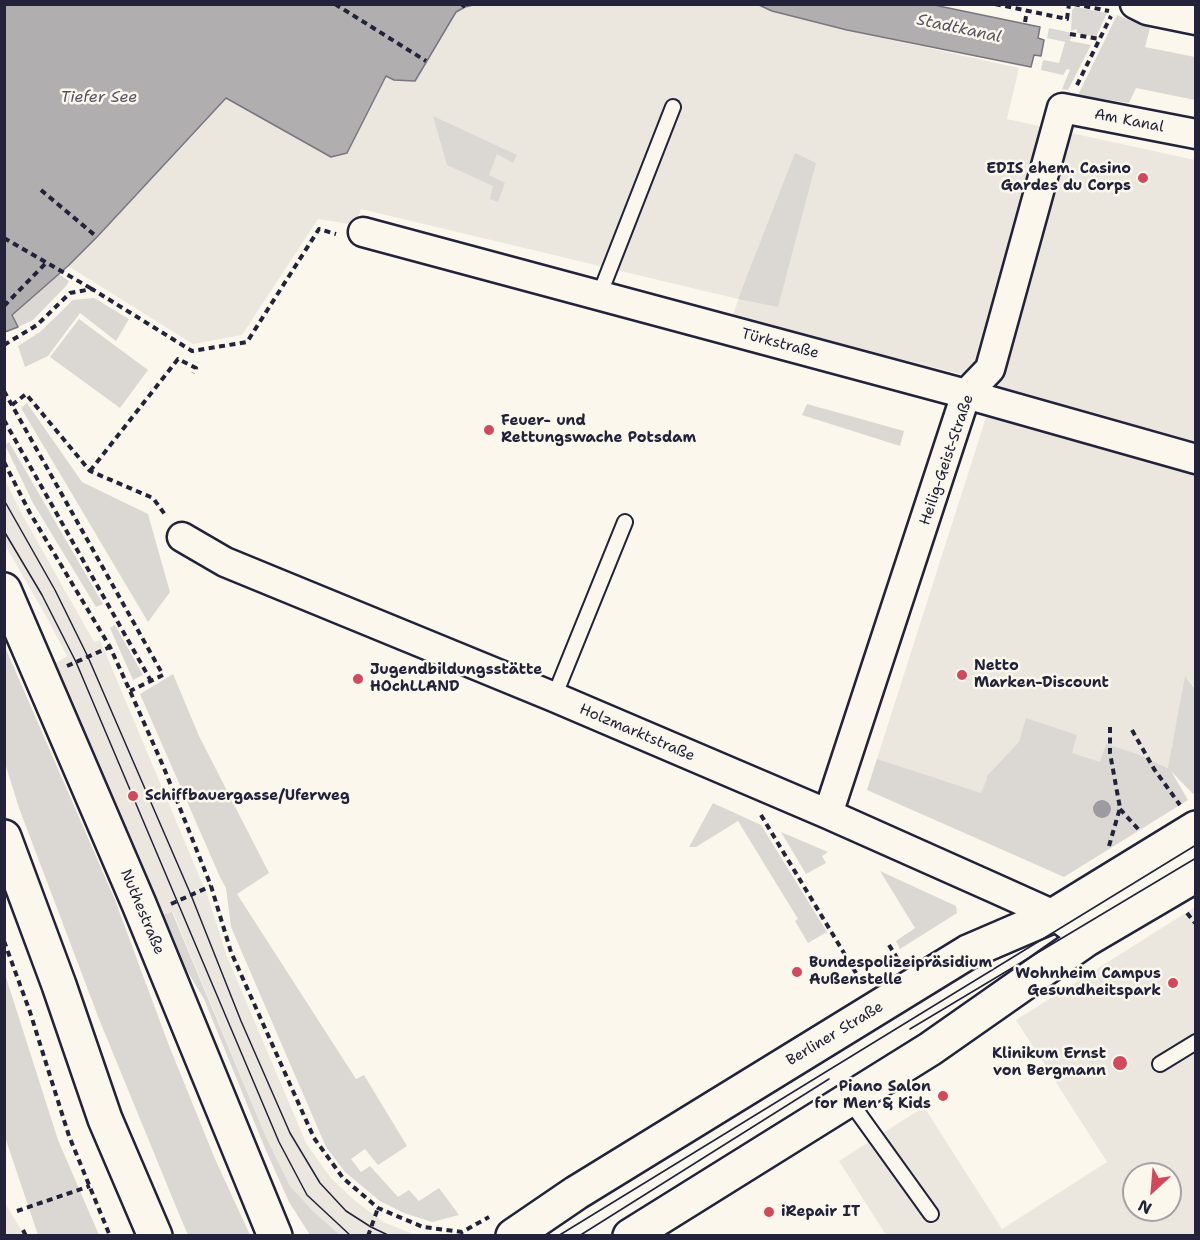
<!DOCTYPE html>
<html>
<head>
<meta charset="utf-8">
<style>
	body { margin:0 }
	#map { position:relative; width:1200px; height:1240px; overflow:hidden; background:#fbf7ec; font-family:"Shantell Sans",sans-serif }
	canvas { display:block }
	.frame { position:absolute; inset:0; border:6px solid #22223b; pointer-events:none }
	.north { position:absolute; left:1122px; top:1162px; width:60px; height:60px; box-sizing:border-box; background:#fbf7ec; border:2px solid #a4a2a5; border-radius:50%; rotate:206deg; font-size:16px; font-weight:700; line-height:24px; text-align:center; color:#22223b }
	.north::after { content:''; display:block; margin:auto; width:21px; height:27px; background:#d1495b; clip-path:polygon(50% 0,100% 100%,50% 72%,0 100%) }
</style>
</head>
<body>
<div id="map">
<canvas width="1200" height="1240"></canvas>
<div class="frame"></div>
<div class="north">N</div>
</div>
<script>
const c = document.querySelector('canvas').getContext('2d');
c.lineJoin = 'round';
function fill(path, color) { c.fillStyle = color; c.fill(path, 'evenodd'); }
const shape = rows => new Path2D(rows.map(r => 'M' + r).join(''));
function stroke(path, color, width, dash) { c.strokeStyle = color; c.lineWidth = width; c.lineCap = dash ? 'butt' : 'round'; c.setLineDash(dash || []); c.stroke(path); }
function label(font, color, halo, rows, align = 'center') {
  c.font = font + ' "Shantell Sans",sans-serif'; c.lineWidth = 5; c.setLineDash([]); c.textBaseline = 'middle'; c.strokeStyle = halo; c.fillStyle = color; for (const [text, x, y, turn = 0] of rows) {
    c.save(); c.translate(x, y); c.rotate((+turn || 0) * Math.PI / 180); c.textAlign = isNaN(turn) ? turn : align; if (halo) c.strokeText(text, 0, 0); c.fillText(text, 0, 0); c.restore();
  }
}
const built = shape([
	[473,5,759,5,772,11,847,30,1019,68,1007,119,1195,160,1196,689,1186,677,1169,768,1140,755,1108,808,867,790,997,383,732,317,747,276,738,299,361,209,356,225,318,219,242,335,193,344,68,266,97,237,226,98,331,157,346,153,387,76,426,61,456,12,465,7],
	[4,478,23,516,94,642,100,640,208,897,226,954,306,1143,330,1177,354,1200,383,1222,416,1235,340,1235,314,1212,290,1186,266,1137,173,912,159,916,56,663,67,656,46,616,5,545],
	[1195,907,1195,1235,886,1235,839,1161,924,1107,1002,1229,1107,1162,1016,1020],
	[1134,1174,1170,1174,1170,1210,1134,1210],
	[4,1203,5,1203,24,1235,5,1235]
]);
const green = shape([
	[1075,7,1107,13,1096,37,1077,33,1077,29,1071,31,1072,10],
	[1117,15,1150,28,1145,47,1195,57,1195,100,1136,88,1129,103,1078,95],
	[1049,28,1072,33,1070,41,1091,45,1068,90,1062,89,1070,70,1067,69,1063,75,1041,70,1043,60,1059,63,1065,42,1047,38],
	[433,116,517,155,513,163,497,154,489,175,505,183,498,202,490,199,493,186,447,165],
	[795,153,816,163,778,307,738,299],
	[58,274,69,281,67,285,33,320,18,327,11,315],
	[94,298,129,319,116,341,80,313,48,356,25,367,18,346,40,332,73,300],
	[79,319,148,370,120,408,50,357],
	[27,403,82,482,148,514,170,592,148,622,21,408],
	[807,404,904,431,900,446,802,415],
	[9,442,103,604,96,607,33,503,5,445],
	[115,625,143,675,133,680,110,628],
	[5,647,115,900,168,1043,215,1159,250,1235,188,1235,179,1214,99,1019,19,808,5,763],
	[173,674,199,736,269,873,237,894,356,1079,364,1075,407,1146,378,1165,365,1149,351,1159,361,1172,370,1166,398,1197,409,1190,419,1201,439,1188,459,1215,432,1222,404,1213,380,1201,345,1172,326,1147,231,927,226,888,220,877,140,694],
	[1185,676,1195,689,1195,793,1193,794,1171,771,1188,800,1064,877,867,790,877,759,981,793,987,779,987,776,1019,742,1026,718,1077,735,1072,753,1100,762,1106,744,1140,755,1168,768],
	[713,803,761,825,827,932,808,943,795,921,798,919,738,821,696,847,689,847],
	[781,832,828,852,822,856,826,863,806,874],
	[880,871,956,906,957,913,900,949,896,941,915,928],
	[172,912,266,1137,290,1186,314,1212,340,1235,310,1235,289,1202,264,1146,204,999,180,959,159,916],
	[4,971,58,1140,99,1235,38,1235,5,1137]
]);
const water = shape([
	[5,4,473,4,473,5,465,7,456,12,415,81,394,80,386,76,347,153,331,157,226,98,97,237,68,266,12,315,18,327,5,332,5,4],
	[759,5,934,5,1040,27,1038,38,1044,40,1041,56,1034,55,1031,67,847,30,772,11,759,5]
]);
const path = shape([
	[335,4,426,61],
	[461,4,465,7],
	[995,4,1067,19,1069,4],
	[1074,4,1109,11],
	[1025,22,1027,11],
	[1070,34,1100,39],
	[1077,85,1111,16],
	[41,190,97,237],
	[4,238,92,289],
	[4,306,46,263],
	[4,345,37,325,70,293,92,289,192,351,247,342,319,229,336,234],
	[4,391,163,675,130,691],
	[12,405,26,394,90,471,153,498,166,516],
	[4,420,151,681],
	[4,462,30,513,110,647,130,691,164,768,211,886,231,952,314,1138,343,1178,378,1208,423,1227,462,1232,489,1217],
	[90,471,178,359,196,368,193,373],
	[67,666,110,647],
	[1132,730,1154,769,1180,805],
	[1120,809,1139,830],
	[761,815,862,983],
	[1109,846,1120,808,1110,753,1110,723],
	[171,904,211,886],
	[1187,913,1196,924],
	[4,941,30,1012,69,1136,110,1236],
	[889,945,899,961],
	[17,1211,90,1186],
	[23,1230,26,1236],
	[368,1236,378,1208]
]);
const lane = shape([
	[599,296,673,107],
	[554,697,625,522],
	[1071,928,1196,852],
	[1160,1064,1196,1042],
	[849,1100,931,1214]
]);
const street = shape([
	[1135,4,1147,10,1196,20],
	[363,232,966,394,1196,459],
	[182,537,225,562,554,697,828,814,994,888,1054,915,1087,939],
	[828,814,966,394,990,369,1062,108,1196,134]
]);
const secondary = shape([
	[513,1236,576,1193,968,952,1054,915,1196,828],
	[630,1236,930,1049,1087,939,1196,875]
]);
const highway = shape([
	[4,590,139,904,275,1236],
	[4,837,59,985,105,1119,155,1236]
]);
const tram = shape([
	[4,500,55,590,88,657,191,895,241,1021,290,1133,320,1183,346,1211,371,1227,390,1236],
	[4,531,42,595,76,662,279,1142,307,1195,351,1236],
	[910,1029,1196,858],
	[558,1236,1196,845],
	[579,1236,829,1079]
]);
const trees = [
	[1102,809]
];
const markers = [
	[1143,178,6,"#d1495b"],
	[489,430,6,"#d1495b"],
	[962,675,6,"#d1495b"],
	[358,679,6,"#d1495b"],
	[133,796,6,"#d1495b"],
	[797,972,6,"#d1495b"],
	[1173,983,6,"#d1495b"],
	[1120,1063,8,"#d1495b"],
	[943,1096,6,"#d1495b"],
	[769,1212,6,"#d1495b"]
];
const streetNames = [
	["Am Kanal",1129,121,11],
	["Türkstraße",780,344,15],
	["Heilig-Geist-Straße",947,460,-71],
	["Holzmarktstraße",637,733,23],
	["Nuthestraße",142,912,67],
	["Berliner Straße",835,1034,-31]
];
const poiNames = [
	["EDIS ehem. Casino",1131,169,"right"],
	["Gardes du Corps",1131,186,"right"],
	["Feuer- und",501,421],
	["Rettungswache Potsdam",501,438],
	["Netto",974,666],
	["Marken-Discount",974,683],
	["Jugendbildungsstätte",370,670],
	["HOchLLAND",370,687],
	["Schiffbauergasse/Uferweg",145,796],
	["Bundespolizeipräsidium",809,963],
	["Außenstelle",809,980],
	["Wohnheim Campus",1161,974,"right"],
	["Gesundheitspark",1161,991,"right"],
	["Klinikum Ernst",1106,1054,"right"],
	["von Bergmann",1106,1071,"right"],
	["Piano Salon",931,1087,"right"],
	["for Men & Kids",931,1104,"right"],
	["iRepair IT",781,1212]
];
const waterNames = [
	["Stadtkanal",959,29,12],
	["Tiefer See",99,98]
];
fill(built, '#ebe7df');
fill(green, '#dbd8d3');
fill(water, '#b1aeb0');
stroke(water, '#787681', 1.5);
stroke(lane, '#22223b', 18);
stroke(street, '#22223b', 33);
stroke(secondary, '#22223b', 38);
stroke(highway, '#22223b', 38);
stroke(path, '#22223b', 4, [6, 4.5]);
stroke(lane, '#fbf7ec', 14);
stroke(street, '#fbf7ec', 28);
stroke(secondary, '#fbf7ec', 33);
stroke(highway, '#fbf7ec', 33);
stroke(tram, '#22223b', 1.5);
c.fillStyle = '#9d9ba0';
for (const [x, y] of trees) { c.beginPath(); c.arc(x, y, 9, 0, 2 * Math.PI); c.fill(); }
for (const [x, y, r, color] of markers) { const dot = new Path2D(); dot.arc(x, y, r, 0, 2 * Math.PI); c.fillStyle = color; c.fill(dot); stroke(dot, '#fbf7ec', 2); }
label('15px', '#22223b', '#fbf7ec', streetNames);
label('bold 15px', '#22223b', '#fbf7ec', poiNames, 'left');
label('italic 16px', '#545364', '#fbf7ec', waterNames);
</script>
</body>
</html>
